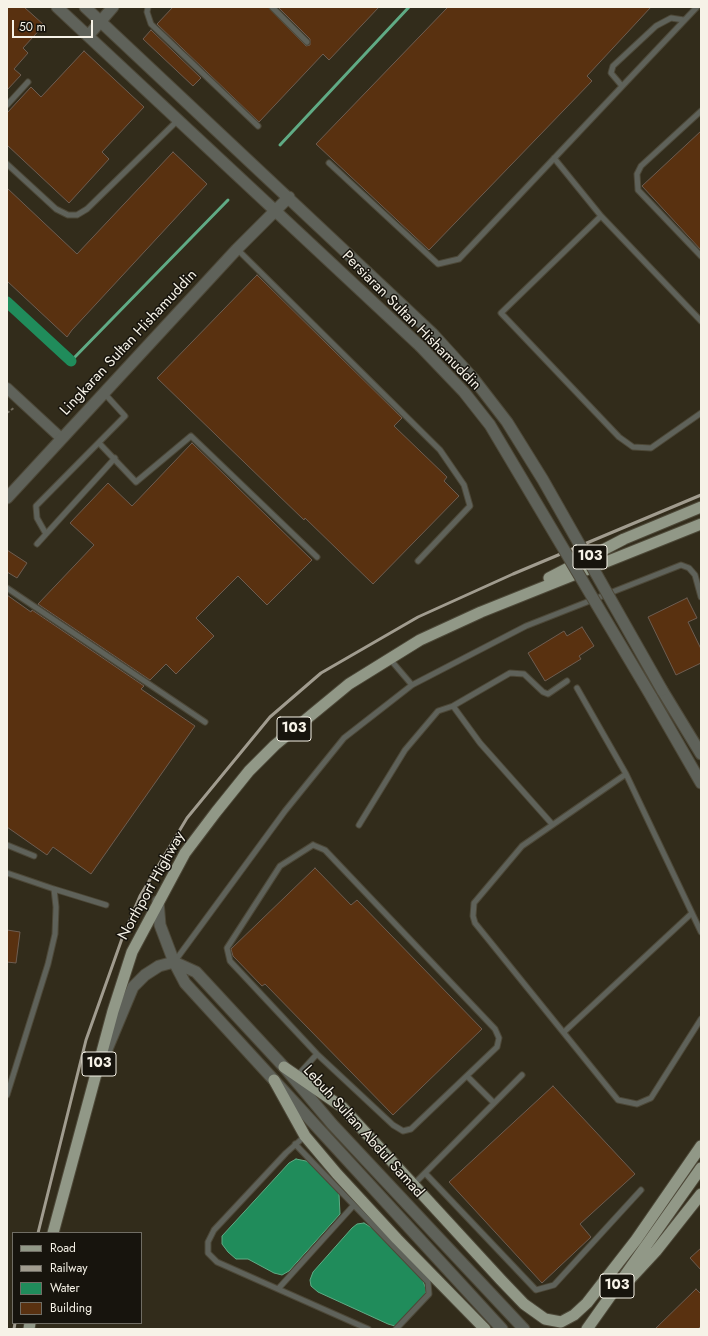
<!DOCTYPE html>
<html>
<head>
<meta charset="utf-8">
<style>
	body { margin:0 }
	#map { position:relative; width:708px; height:1336px; overflow:hidden; background:#322c1b; font-family:Jost,sans-serif }
	canvas { display:block }
	.frame { position:absolute; inset:0; border:8px solid #f6f2e7; pointer-events:none }
	.legend { position:absolute; left:12px; top:1232px; width:130px; height:92px; box-sizing:border-box; background:#17140d; border:1px solid #706d64; margin:0; padding:5px 7px; list-style:none; font-size:12px; color:#f6f2e7 }
	.legend li { display:flex; align-items:center; gap:8px; height:20px }
	.legend b { width:20px; border:1px solid #706d64 }
	.scale { position:absolute; left:12px; top:20px; width:81px; height:18px; box-sizing:border-box; border:2px solid #f6f2e7; border-top:0; padding-left:5px; font-size:12px; line-height:14px; white-space:nowrap; color:#f6f2e7; -webkit-text-stroke:3px #17140d; paint-order:stroke }
</style>
</head>
<body>
<div id="map">
<canvas width="708" height="1336"></canvas>
<div class="frame"></div>
<ul class="legend">
<li><b style="height:5px;background:#919887"></b>Road</li>
<li><b style="height:5px;background:#a19c8f"></b>Railway</li>
<li><b style="height:11px;background:#208c5b"></b>Water</li>
<li><b style="height:11px;background:#593110"></b>Building</li>
</ul>
<div class="scale">50 m</div>
</div>
<script>
const c = document.querySelector('canvas').getContext('2d');
c.lineJoin = 'round';
function fill(path, color) { c.fillStyle = color; c.fill(path, 'evenodd'); }
const shape = rows => new Path2D(rows.map(r => 'M' + r).join(''));
function stroke(path, color, width, dash) { c.strokeStyle = color; c.lineWidth = width; c.lineCap = dash ? 'butt' : 'round'; c.setLineDash(dash || []); c.stroke(path); }
function label(font, color, halo, rows, align = 'center') {
  c.font = font + ' Jost,sans-serif'; c.lineWidth = 3; c.setLineDash([]); c.textBaseline = 'middle'; c.strokeStyle = halo; c.fillStyle = color; for (const [text, x, y, turn = 0] of rows) {
    c.save(); c.translate(x, y); c.rotate((+turn || 0) * Math.PI / 180); c.textAlign = isNaN(turn) ? turn : align; if (halo) c.strokeText(text, 0, 0); c.fillText(text, 0, 0); c.restore();
  }
}
const water = shape([
	[296,1159,306,1161,314,1165,339,1194,340,1214,289,1271,282,1275,274,1273,248,1259,236,1259,228,1252,222,1244,222,1236,289,1163,296,1159],
	[364,1223,372,1228,423,1281,426,1289,425,1296,400,1324,395,1326,388,1324,318,1292,311,1286,310,1280,313,1272,352,1228,357,1224,364,1223]
]);
const stream = shape([
	[280,145,409,7],
	[71,361,228,200]
]);
const canal = shape([
	[7,302,71,361]
]);
const building = shape([
	[7,7,24,7,44,25,23,48,28,53,14,69,21,75,7,90,7,7],
	[173,7,268,7,306,46,310,45,310,39,278,7,379,7,329,60,323,54,259,122,157,24,173,7],
	[448,7,651,7,587,76,592,81,429,250,316,144,448,7],
	[151,30,201,78,193,86,143,39,151,30],
	[84,51,144,107,102,152,109,159,69,203,7,145,7,113,31,87,41,97,84,51],
	[701,131,701,250,642,186,701,131],
	[173,152,207,184,72,330,67,337,7,281,7,188,77,254,173,152],
	[257,275,402,418,394,426,447,477,444,481,459,496,373,584,305,518,304,520,157,378,257,275],
	[192,443,312,560,267,605,238,576,196,618,214,636,176,674,166,664,150,680,38,604,94,545,70,523,108,483,132,506,192,443],
	[7,550,27,563,17,578,7,572,7,550],
	[7,595,31,612,32,610,144,686,141,689,195,726,91,874,53,847,47,855,7,827,7,595],
	[687,598,697,618,688,622,701,649,701,663,676,675,648,617,687,598],
	[582,627,594,646,579,656,581,659,545,681,528,653,564,631,567,636,582,627],
	[315,868,351,905,357,900,482,1029,393,1115,265,984,262,986,233,956,231,949,315,868],
	[7,930,20,932,16,963,7,962,7,930],
	[553,1086,635,1174,580,1224,591,1237,542,1283,449,1182,553,1086],
	[701,1248,701,1270,690,1258,701,1248],
	[696,1289,701,1294,701,1326,698,1329,655,1329,696,1289]
]);
const path = shape([
	[7,413,15,407]
]);
const service = shape([
	[148,7,147,12,151,24,258,126],
	[272,7,307,42],
	[622,86,611,73,613,66,656,26,671,18,684,20],
	[7,105,28,82],
	[701,111,641,166,637,174,638,190,701,256],
	[554,158,601,216,501,313,619,437,633,447,651,448,701,413],
	[329,163,438,264,459,259,697,7],
	[7,164,56,209,68,215,77,215,87,209,178,120],
	[601,216,701,321],
	[237,249,440,450,464,485,470,506,418,561],
	[99,443,136,482,191,436,317,557],
	[46,534,37,518,36,506,125,416,105,394],
	[37,544,115,458],
	[7,588,205,722],
	[389,658,412,685],
	[577,688,626,774,701,932],
	[626,774,522,846,474,903,473,916,475,923,618,1100,637,1104,651,1098,701,1019],
	[552,824,480,743,453,706,510,673,524,674,543,692,548,694,567,681],
	[359,825,405,750,438,711,453,706],
	[7,845,34,856],
	[313,845,325,850,495,1029,499,1038,497,1047,411,1129,403,1131,393,1125,317,1054,230,961,227,948,280,866,313,845],
	[7,873,54,889,56,907,55,934,48,964,7,1095],
	[54,889,106,905],
	[175,961,285,811,344,738,412,685,526,626,681,565,689,568,695,575,701,597],
	[564,1032,692,913],
	[297,1076,317,1054],
	[468,1077,494,1103],
	[305,1136,286,1153,214,1230,208,1242,208,1253,217,1262,368,1329],
	[295,1144,428,1282,429,1294,396,1329],
	[425,1173,536,1290,554,1285,641,1190],
	[414,1184,522,1075],
	[278,1289,353,1206]
]);
const minor = shape([
	[7,388,61,438]
]);
const tertiary = shape([
	[57,7,420,346],
	[85,7,433,334],
	[88,36,113,7],
	[7,498,237,249,289,197],
	[662,690,701,754],
	[651,696,701,783],
	[158,901,160,925,174,962,185,983,502,1329],
	[105,1054,133,987,145,975,159,966,174,962,196,972,284,1067,332,1124,524,1329]
]);
const primary = shape([
	[549,578,624,539,701,507],
	[284,1067,342,1107,501,1280,524,1304,545,1319,561,1322,574,1315,587,1303,636,1240,701,1146],
	[274,1080,305,1136,337,1174,397,1239,485,1329],
	[53,1233,113,1011,132,952,185,853,216,812,249,771,275,745,349,684,420,640,481,612,701,524],
	[631,1278,656,1251,701,1194],
	[29,1329,30,1323],
	[587,1329,701,1168]
]);
const rail = shape([
	[38,1233,86,1040,124,933,140,896,187,818,270,717,321,673,418,617,513,574,701,495],
	[14,1329,15,1323]
]);
const tertiaryBridge = shape([
	[433,334,473,378,507,422,543,480,662,690],
	[420,346,464,392,490,425,651,696]
]);
const shields = [
	[590,557,34],
	[294,729,34],
	[99,1064,34],
	[617,1286,34]
];
const shieldNames = [
	["103",590,557],
	["103",294,729],
	["103",99,1064],
	["103",617,1286]
];
const streetNames = [
	["Persiaran Sultan Hishamuddin",411,321,45],
	["Lingkaran Sultan Hishamuddin",129,343,-47],
	["Northport Highway",152,886,-61],
	["Lebuh Sultan Abdul Samad",363,1132,48]
];
fill(water, '#208c5b');
stroke(water, '#60ab85', 1);
stroke(stream, '#60ab85', 3);
stroke(canal, '#208c5b', 11);
fill(building, '#593110');
stroke(building, '#6e5d51', 1);
stroke(service, '#4d4838', 7);
stroke(minor, '#4d4838', 12);
stroke(tertiary, '#4d4838', 13);
stroke(primary, '#4d4838', 13);
stroke(path, '#716b5c', 2, [3, 2]);
stroke(service, '#5f625a', 5);
stroke(minor, '#5f625a', 10);
stroke(tertiary, '#5f625a', 11);
stroke(primary, '#919887', 11);
stroke(rail, '#a19c8f', 3);
stroke(tertiaryBridge, '#4d4838', 13, []);
stroke(tertiaryBridge, '#5f625a', 11);
for (const [x, y, w] of shields) { const box = new Path2D(); box.roundRect(x - w / 2, y - 12, w, 24, 3); c.fillStyle = '#17140d'; c.fill(box); stroke(box, '#f6f2e7', 1); }
label('bold 14px', '#f6f2e7', null, shieldNames);
label('15px', '#f6f2e7', '#17140d', streetNames);
</script>
</body>
</html>
